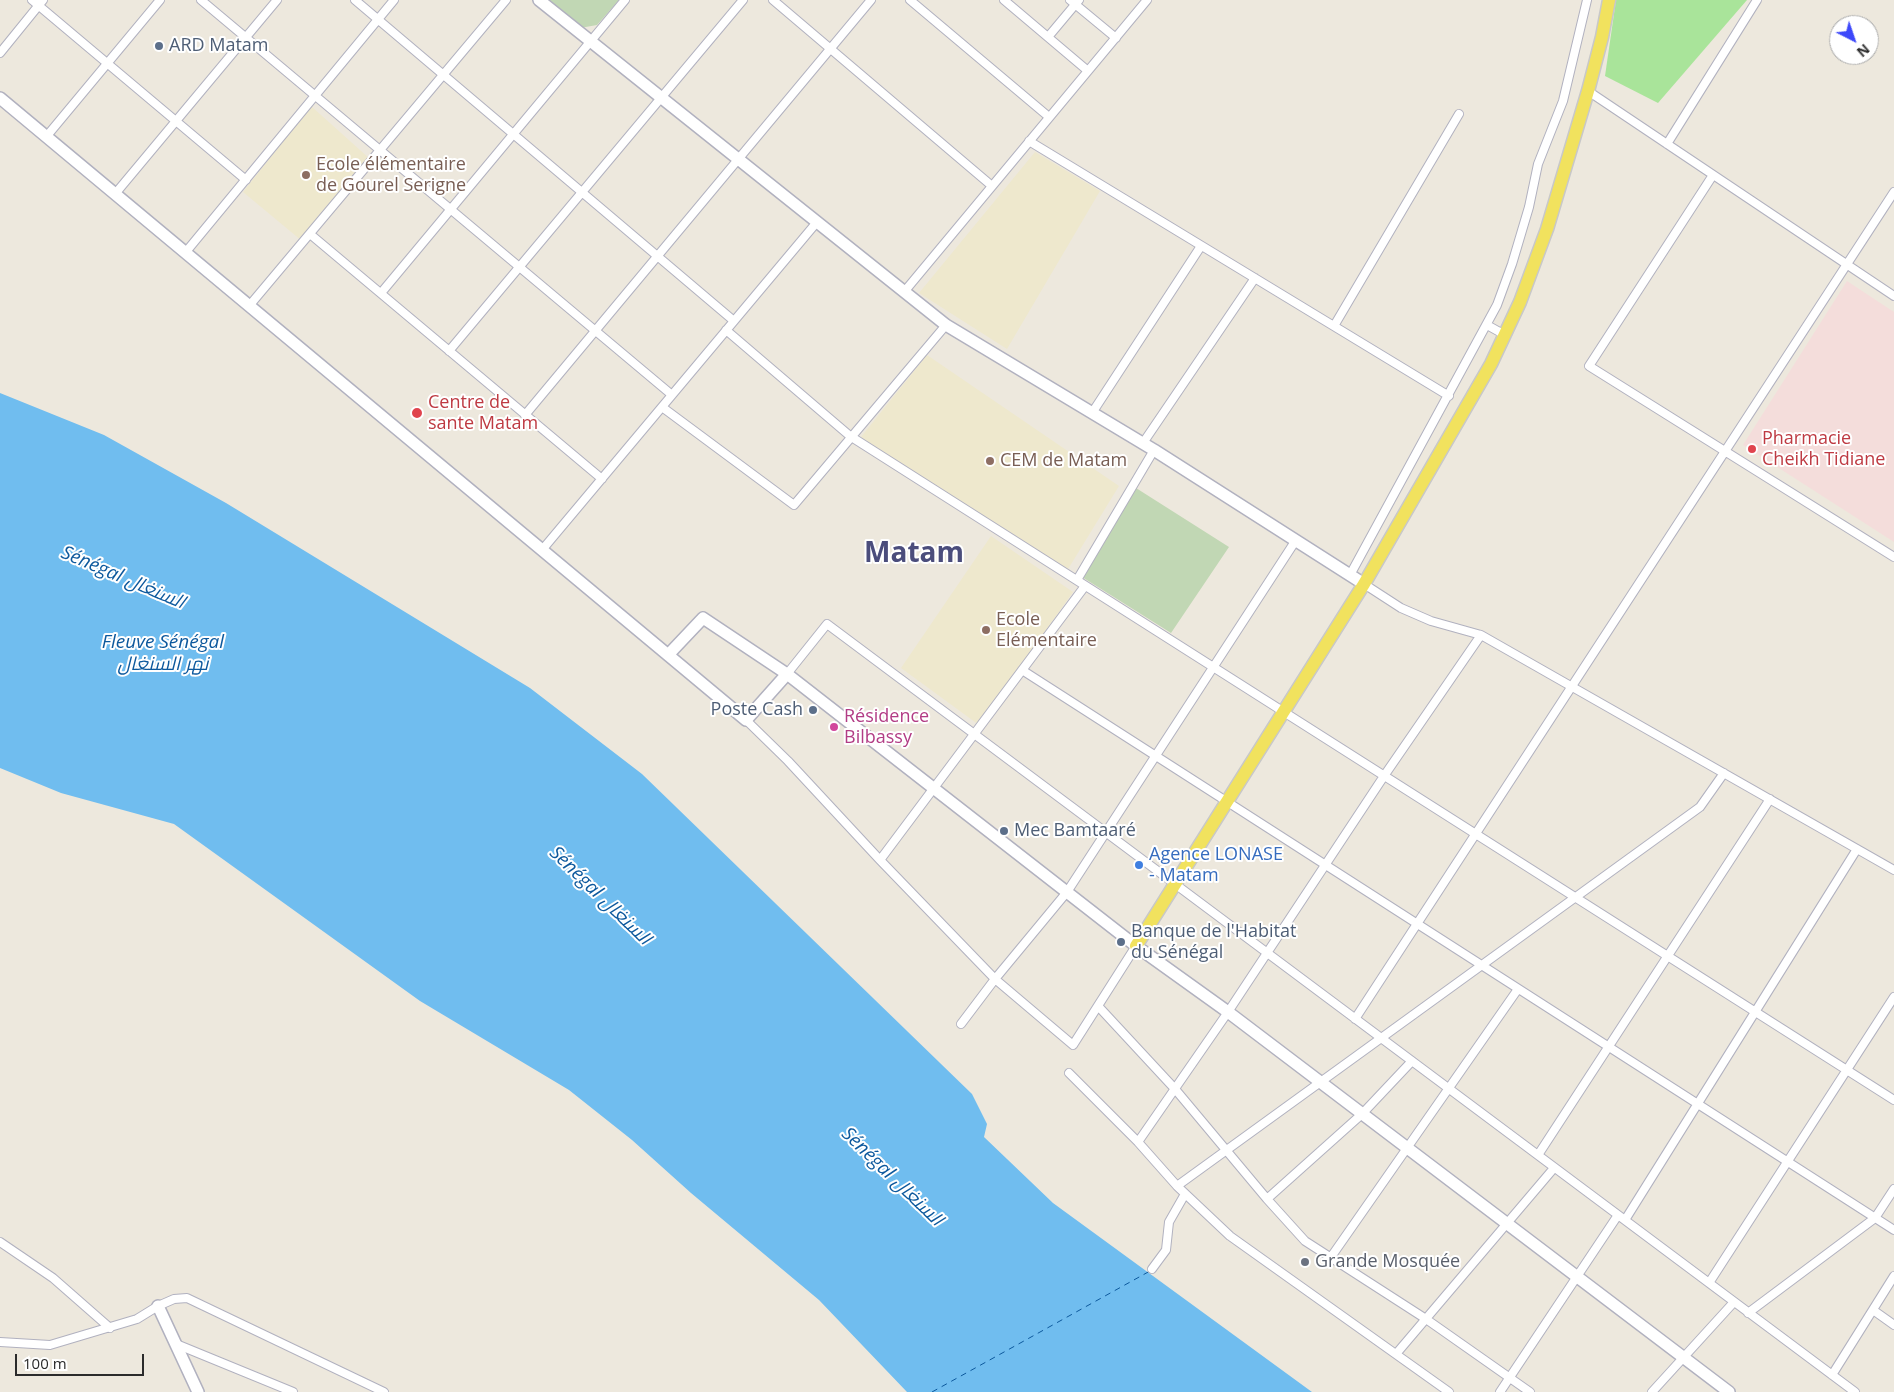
<!DOCTYPE html>
<html>
<head>
<meta charset="utf-8">
<style>
	body { margin:0 }
	#map { position:relative; width:1894px; height:1392px; overflow:hidden; background:#ede8dd; font-family:"Open Sans",sans-serif }
	canvas { display:block }
	.north { position:absolute; left:1829px; top:15px; width:50px; height:50px; box-sizing:border-box; background:#fff; border:1px solid #aaa; border-radius:50%; rotate:139deg; font-size:14px; font-weight:700; line-height:20px; text-align:center; color:#2b2b2b }
	.north::after { content:''; display:block; margin:auto; width:18px; height:22px; background:#3d48fa; clip-path:polygon(50% 0,100% 100%,50% 72%,0 100%) }
	.scale { position:absolute; left:15px; top:1354px; width:129px; height:22px; box-sizing:border-box; border:2px solid #2b2b2b; border-top:0; padding-left:6px; font-size:15px; line-height:18px; white-space:nowrap; color:#2b2b2b; -webkit-text-stroke:4px #fff; paint-order:stroke }
</style>
</head>
<body>
<div id="map">
<canvas width="1894" height="1392"></canvas>
<div class="north">N</div>
<div class="scale">100 m</div>
</div>
<script>
const c = document.querySelector('canvas').getContext('2d');
c.lineJoin = 'round';
function fill(path, color) { c.fillStyle = color; c.fill(path, 'evenodd'); }
const shape = rows => new Path2D(rows.map(r => 'M' + r).join(''));
function stroke(path, color, width, dash) { c.strokeStyle = color; c.lineWidth = width; c.lineCap = dash ? 'butt' : 'round'; c.setLineDash(dash || []); c.stroke(path); }
function label(font, color, halo, rows, align = 'center') {
  c.font = font + ' "Open Sans",Cairo,sans-serif'; c.lineWidth = 4; c.setLineDash([]); c.textBaseline = 'middle'; c.strokeStyle = halo; c.fillStyle = color; for (const [text, x, y, turn = 0] of rows) {
    c.save(); c.translate(x, y); c.rotate((+turn || 0) * Math.PI / 180); c.textAlign = isNaN(turn) ? turn : align; if (halo) c.strokeText(text, 0, 0); c.fillText(text, 0, 0); c.restore();
  }
}
const education = shape([
	[311,106,370,159,302,241,243,192],
	[1035,152,1100,191,1007,349,919,293],
	[927,355,1119,486,1065,574,861,437],
	[991,536,1073,592,979,725,901,668]
]);
const medical = shape([
	[1847,281,1894,312,1894,542,1743,445]
]);
const green = shape([
	[1616,0,1747,0,1658,103,1605,76]
]);
const cemetery = shape([
	[549,0,619,0,597,25,580,28],
	[1136,488,1229,547,1171,633,1082,577]
]);
const water = shape([
	[0,393,104,435,226,503,530,688,642,774,972,1094,987,1124,984,1137,1053,1203,1312,1392,907,1392,819,1300,691,1193,632,1140,569,1090,420,1001,174,824,61,793,0,768]
]);
const ferry = shape([
	[932,1392,1150,1271]
]);
const street = shape([
	[32,0,246,180],
	[201,0,672,395],
	[355,0,734,321],
	[773,0,992,186],
	[910,0,1049,117],
	[1004,0,1088,71],
	[1070,0,1116,38],
	[1048,37,1079,0],
	[0,53,43,0],
	[1588,91,1894,296],
	[46,137,160,0],
	[1029,141,1449,396],
	[1667,144,1757,0],
	[1713,175,1589,366,1894,557],
	[115,194,277,0],
	[310,234,602,479],
	[185,253,394,0],
	[904,292,1147,0],
	[381,293,625,0],
	[249,306,506,0],
	[1487,325,1505,335],
	[1334,326,1459,114],
	[726,330,850,436,1894,1100],
	[449,351,743,0],
	[662,407,794,505,946,325],
	[1092,413,1201,246],
	[525,415,871,0],
	[1143,443,1255,278],
	[542,550,817,222],
	[1350,575,1497,305,1512,264,1529,207,1538,164,1563,101,1587,0],
	[1077,580,1154,450],
	[1364,584,1401,608,1431,621,1481,635,1894,870],
	[1022,670,1894,1230],
	[787,674,827,624,1855,1392],
	[746,720,788,761,880,860,995,979,1073,1045,1136,946],
	[880,860,1085,586],
	[1098,1006,1175,1089,1267,1199,1305,1241,1426,1319,1530,1392],
	[1355,1019,1894,192],
	[961,1024,995,979,1067,892,1296,540],
	[1069,1073,1138,1142,1177,1186,1230,1236,1449,1392],
	[1138,1142,1228,1012,1384,776,1481,635],
	[1538,1155,1770,799],
	[1177,1186,1700,807,1724,773],
	[1267,1199,1362,1114,1412,1061],
	[1625,1220,1857,849],
	[0,1242,53,1278,110,1328],
	[1331,1257,1518,989],
	[1152,1269,1166,1250,1169,1222,1185,1194],
	[1709,1283,1894,997],
	[1873,1310,1894,1325],
	[1748,1313,1875,1218,1894,1189],
	[0,1342,50,1345,137,1319,158,1306,174,1299,187,1298,384,1392],
	[176,1344,293,1392],
	[1396,1354,1554,1168],
	[1832,1375,1894,1276],
	[1500,1392,1618,1215],
	[1652,1392,1734,1302]
]);
const secondary = shape([
	[539,0,946,325,1154,450,1364,584],
	[0,98,746,720,787,674,1136,946,1228,1012,1729,1392],
	[668,655,703,618,787,674],
	[158,1306,198,1392]
]);
const primary = shape([
	[1136,946,1364,584,1491,364,1520,302,1547,229,1588,91,1602,37,1609,0]
]);
const markers = [
	[159,46,5,"#5c6f8a"],
	[306,175,5,"#8d6e63"],
	[417,413,6,"#e0444e"],
	[1752,449,5,"#e0444e"],
	[990,461,5,"#8d6e63"],
	[986,630,5,"#8d6e63"],
	[813,710,5,"#5c6f8a"],
	[834,727,5,"#d1479c"],
	[1004,831,5,"#5c6f8a"],
	[1139,865,5,"#3f7fe0"],
	[1121,942,5,"#5c6f8a"],
	[1305,1262,5,"#6b7280"]
];
const serviceNames = [
	["ARD Matam",169,46],
	["Poste Cash",803,710,"right"],
	["Mec Bamtaaré",1014,831],
	["Banque de l'Habitat",1131,932],
	["du Sénégal",1131,953]
];
const educationNames = [
	["Ecole élémentaire",316,165],
	["de Gourel Serigne",316,186],
	["CEM de Matam",1000,461],
	["Ecole",996,620],
	["Elémentaire",996,641]
];
const healthNames = [
	["Centre de",428,403],
	["sante Matam",428,424],
	["Pharmacie",1762,439],
	["Cheikh Tidiane",1762,460]
];
const hotelNames = [
	["Résidence",844,717],
	["Bilbassy",844,738]
];
const shopNames = [
	["Agence LONASE",1149,855],
	["- Matam",1149,876]
];
const worshipNames = [
	["Grande Mosquée",1315,1262]
];
const waterNames = [
	["Sénégal السنغال",123,578,23],
	["Fleuve Sénégal",163,643],
	["نهر السنغال",163,665],
	["Sénégal السنغال",600,896,44],
	["Sénégal السنغال",892,1177,44]
];
const townNames = [
	["Matam",914,554]
];
fill(education, '#eee8cd');
fill(medical, '#f4dddb');
fill(green, '#a9e49a');
fill(cemetery, '#c1d7b4');
fill(water, '#70bdef');
stroke(ferry, '#0d599d', 1, [6, 5]);
stroke(street, '#b1b1bf', 10);
stroke(secondary, '#b1b1bf', 14);
stroke(primary, '#c8c8c8', 15);
stroke(street, '#fff', 8);
stroke(secondary, '#fff', 11);
stroke(primary, '#f1e25e', 12);
for (const [x, y, r, color] of markers) { const dot = new Path2D(); dot.arc(x, y, r, 0, 2 * Math.PI); c.fillStyle = color; c.fill(dot); stroke(dot, '#fff', 2); }
label('18px', '#4e5e75', '#fff', serviceNames, 'left');
label('18px', '#785e54', '#fff', educationNames, 'left');
label('18px', '#be3a42', '#fff', healthNames, 'left');
label('18px', '#b23c85', '#fff', hotelNames, 'left');
label('18px', '#366cbe', '#fff', shopNames, 'left');
label('18px', '#5b616d', '#fff', worshipNames, 'left');
label('italic 19px', '#0d599d', '#fff', waterNames);
label('bold 28px', '#4b4d7c', '#fff', townNames);
</script>
</body>
</html>
